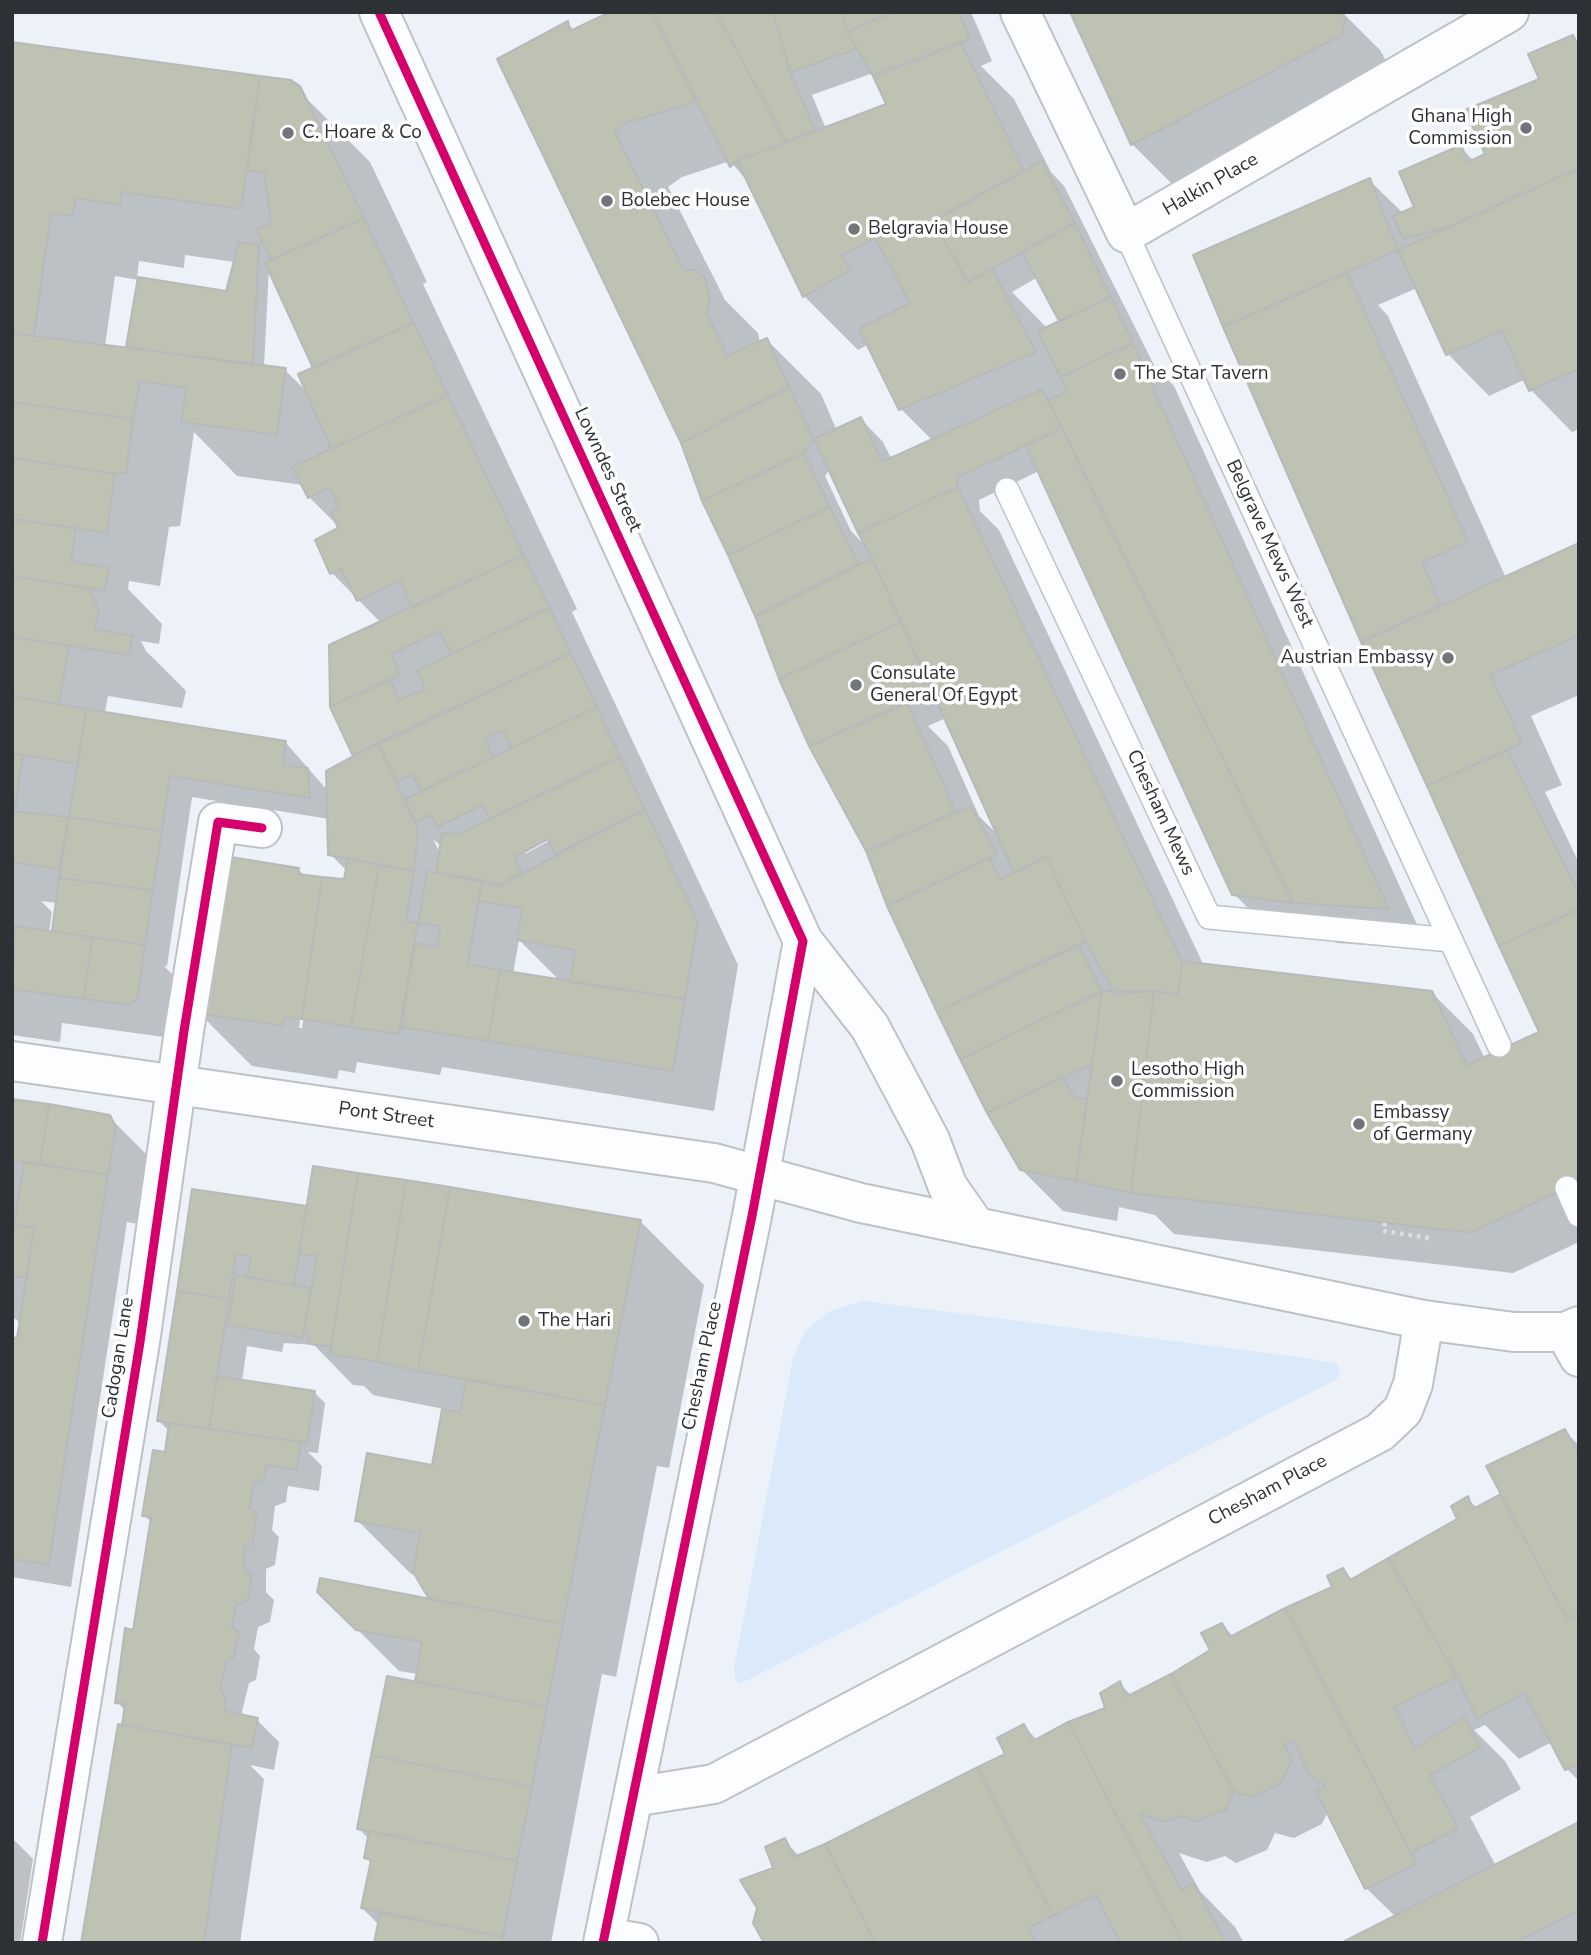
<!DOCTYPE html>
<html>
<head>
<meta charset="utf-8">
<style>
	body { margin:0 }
	#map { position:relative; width:1591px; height:1955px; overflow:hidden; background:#ecf2f7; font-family:"Nunito Sans",sans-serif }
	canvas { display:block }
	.frame { position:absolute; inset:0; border:14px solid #2d3135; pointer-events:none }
</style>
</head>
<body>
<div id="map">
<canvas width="1591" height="1955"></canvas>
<div class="frame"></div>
</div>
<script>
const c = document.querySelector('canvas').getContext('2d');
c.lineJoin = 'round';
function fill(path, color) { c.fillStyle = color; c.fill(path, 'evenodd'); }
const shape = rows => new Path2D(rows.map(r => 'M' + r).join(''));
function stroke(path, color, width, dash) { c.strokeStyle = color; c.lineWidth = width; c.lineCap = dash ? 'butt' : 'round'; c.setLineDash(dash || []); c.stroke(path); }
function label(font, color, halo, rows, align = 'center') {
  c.font = font + ' "Nunito Sans",sans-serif'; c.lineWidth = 7; c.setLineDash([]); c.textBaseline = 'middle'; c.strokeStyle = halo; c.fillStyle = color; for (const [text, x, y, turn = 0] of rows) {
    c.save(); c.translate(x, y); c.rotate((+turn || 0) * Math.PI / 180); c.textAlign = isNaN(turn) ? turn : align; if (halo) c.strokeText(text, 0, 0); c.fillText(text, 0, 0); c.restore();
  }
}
const green = shape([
	[864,1301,1306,1358,1338,1364,1340,1375,1335,1380,1040,1532,740,1684,735,1679,734,1668,793,1358,805,1331,817,1321,832,1310]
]);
const shadow = shape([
	[614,12,971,12,992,61,981,66,1014,99,1051,172,1064,186,1155,367,1174,386,1428,949,1336,943,1327,935,1267,927,1234,894,1039,471,979,500,980,511,999,530,1204,966,1431,992,1473,1034,1485,1059,1541,1032,1225,326,1369,180,1402,212,1416,208,1461,148,1474,161,1487,155,1573,37,1579,43,1579,429,1572,432,1531,390,1526,379,1489,396,1448,354,1417,288,1378,305,1388,316,1506,578,1579,545,1579,695,1531,716,1562,785,1545,792,1579,863,1579,1242,1513,1273,1174,1234,1155,1215,1119,1207,1117,1221,1063,1211,1021,1169,889,905,868,850,810,745,730,554,567,23,575,31],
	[873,73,888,105,826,129,812,95],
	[730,161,750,184,804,296,858,350,869,344,901,409,933,441,892,460,883,442,861,419,837,431,821,394,767,340,760,343,758,333,725,300,668,187,682,177],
	[1038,277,1062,322,1047,328,1012,292],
	[830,469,866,546,851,531,825,476],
	[946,718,999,836,979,816,948,746,928,726],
	[1342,12,1380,50,1386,61,1173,185,1132,144],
	[12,44,290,82,370,162,427,282,423,284,577,609,572,612,738,965,714,1111,442,1067,440,1075,357,1062,355,1073,339,1070,337,1079,252,1066,198,1012,298,869,306,877,345,881,347,871,330,854,329,819,192,797,167,966,164,966,177,979,170,1031,164,1037,62,1023,60,1042,12,1035],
	[185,255,235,262,228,293,137,279,139,261,184,268],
	[269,267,315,369,308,393,285,370,264,367],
	[115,276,139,280,127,349,105,346],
	[194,432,237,476,303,485,309,497,341,529,332,573,381,623,356,757,328,791,285,742,105,713,108,696,182,708,186,691,146,651,141,641,159,644,162,624,128,589,129,581,160,586,169,527,180,526],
	[554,834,556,837,525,854,525,850],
	[433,839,442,847,441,855],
	[41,901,58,903,54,931,57,934,49,933,52,912],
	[315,915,319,915,302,1028,299,1028],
	[519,940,561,982,513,974],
	[12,1101,109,1117,163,1171,162,1228,127,1222,71,1587,12,1577,12,1339,19,1340,21,1323,12,1317],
	[314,1168,640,1221,704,1285,669,1468,657,1466,616,1677,602,1674,551,1943,376,1943,379,1925,362,1908,372,1864,366,1858,369,1839,359,1829,418,1674,399,1671,319,1591,435,1602,417,1575,411,1574,357,1520,433,1467,444,1409,373,1395,364,1386,353,1385,314,1345,284,1343,282,1352,247,1346,242,1381,314,1392,325,1403,318,1453,308,1452,322,1466,319,1491,288,1486,286,1502,275,1506,272,1530,279,1537,275,1565,266,1569,266,1592,274,1600,270,1622,258,1627,254,1649,260,1656,256,1680,249,1683,242,1712,245,1717,257,1720,279,1742,274,1770,250,1765,264,1779,240,1943,83,1943,124,1727,126,1711,117,1702,135,1632,152,1523,144,1515,166,1454,170,1432,159,1421,193,1191,308,1208],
	[1564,1431,1579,1445,1579,1781,1567,1769,1552,1742,1519,1759,1485,1725,1474,1730,1505,1761,1521,1789,1470,1817,1496,1866,1579,1824,1579,1943,1345,1943,1396,1917,1366,1888,1328,1811,1322,1824,1294,1838,1275,1833,1267,1850,1236,1863,1225,1856,1207,1862,1179,1853,1200,1891,1235,1927,1244,1943,766,1943,776,1869,784,1840,800,1857,1008,1755,1024,1726,1038,1741,1107,1709,1120,1684,1132,1696,1212,1651,1222,1625,1234,1637,1335,1588,1343,1570,1353,1580,1459,1520,1468,1499,1478,1509,1503,1495],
	[12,1838,33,1859,20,1943,12,1943]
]);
const building = shape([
	[610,12,652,12,697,101,627,123,615,132,684,270,696,270,705,277,710,301,707,313,727,356,767,338,789,387,681,443,497,59,568,21,570,31,610,12],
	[652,12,716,12,786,142,737,161,730,167,652,12],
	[716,12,773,12,790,72,815,130,786,142,716,12],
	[773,12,843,12,847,32,857,49,790,72,773,12],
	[843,12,892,12,847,32,843,12],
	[892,12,959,12,970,39,873,76,847,32,892,12],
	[1070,12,1342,12,1345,19,1342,35,1131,145,1070,12],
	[1573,35,1579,47,1579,168,1450,227,1403,239,1393,216,1414,207,1399,172,1461,145,1468,162,1485,154,1465,110,1539,79,1528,54,1573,35],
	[12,42,260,76,241,209,122,192,120,205,76,198,73,216,51,213,34,336,12,333,12,42],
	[961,43,1024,170,933,221,968,282,992,269,1036,352,899,410,859,329,910,303,875,238,842,255,851,270,803,297,737,161,886,104,873,76,961,43],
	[260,76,291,80,300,86,364,218,271,260,256,230,271,222,264,172,247,171,260,76],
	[1042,161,1075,223,968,282,933,221,1042,161],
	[1579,168,1579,369,1529,391,1502,331,1446,355,1398,250,1579,168],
	[1370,178,1398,250,1223,327,1193,255,1370,178],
	[364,218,414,323,313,368,265,263,364,218],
	[1075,223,1111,297,1059,321,1022,252,1075,223],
	[239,242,259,245,253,365,126,347,138,277,226,291,239,242],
	[1347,272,1468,542,1422,562,1441,605,1361,642,1223,327,1347,272],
	[1111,297,1133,343,1060,377,1038,331,1111,297],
	[414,323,448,395,331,449,298,374,414,323],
	[12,333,286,368,277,435,181,422,186,388,140,381,133,419,12,402,12,333],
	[1133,343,1389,909,1293,903,1048,400,1067,392,1060,377,1133,343],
	[789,387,814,439,804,453,702,501,681,443,789,387],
	[1042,389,1062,428,957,478,958,487,858,533,814,439,861,417,882,462,1042,389],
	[448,395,524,555,412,607,400,581,357,601,341,569,330,574,315,540,338,528,331,512,339,508,330,488,308,498,292,467,448,395],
	[12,402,133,419,126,473,115,474,12,458,12,402],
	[1062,428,1293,903,1232,895,1026,446,1062,428],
	[804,453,830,507,728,555,702,501,804,453],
	[12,458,115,474,107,533,12,519,12,458],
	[958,487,1182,961,1178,994,1154,991,1115,994,1086,942,1046,857,1014,873,872,558,858,533,958,487],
	[830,507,859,564,755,616,728,555,830,507],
	[12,519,76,528,71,561,109,568,105,591,12,576,12,519],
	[1579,543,1579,635,1491,675,1522,743,1427,786,1361,642,1579,543],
	[524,555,550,608,451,654,440,631,392,654,400,675,330,707,329,645,524,555],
	[872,558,901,622,779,679,755,616,872,558],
	[12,576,89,588,99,609,95,629,133,636,129,655,12,637,12,576],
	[550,608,571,653,353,756,330,707,390,679,399,700,425,689,417,670,550,608],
	[901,622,933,692,809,746,779,679,901,622],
	[12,637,69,646,59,704,12,696,12,637],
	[571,653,597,707,511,748,503,730,485,739,493,757,421,791,413,775,396,782,378,743,571,653],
	[12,696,86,709,78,764,12,753,12,696],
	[907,702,956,812,866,851,809,746,907,702],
	[597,707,620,757,489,819,483,805,437,827,431,815,415,822,405,799,597,707],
	[86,709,286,741,283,765,308,768,310,798,170,776,162,831,69,817,86,709],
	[378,743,418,829,414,871,328,855,326,771,378,743],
	[1508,750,1579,894,1579,909,1499,946,1427,786,1508,750],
	[12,753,23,755,15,811,12,811,12,753],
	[620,757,645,809,555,854,548,839,515,857,522,872,499,886,436,872,442,833,459,834,620,757],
	[971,806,997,854,887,906,866,851,971,806],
	[645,809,698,922,685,999,570,982,575,950,517,940,522,908,478,901,482,880,499,886,645,809],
	[12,811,69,817,59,869,12,862,12,811],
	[69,817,162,831,153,890,59,878,69,817],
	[218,855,299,868,298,874,322,877,302,1019,285,1017,284,1026,196,1013,218,855],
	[1046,857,1086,942,937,1012,887,906,990,858,1000,879,1046,857],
	[348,858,379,865,351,1027,302,1019,322,877,344,879,348,858],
	[379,865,414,871,406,921,418,923,399,1034,351,1027,379,865],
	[427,871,482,880,468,964,500,970,488,1041,401,1027,415,943,437,947,440,926,418,923,427,871],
	[59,878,153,890,145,945,52,931,59,878],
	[1579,909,1579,1182,1471,1233,1131,1193,1154,991,1178,994,1182,961,1432,991,1467,1065,1539,1032,1499,946,1579,909],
	[15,926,92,937,84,999,12,989,15,926],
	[92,937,145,945,138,998,131,1005,84,999,92,937],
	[1078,944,1102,991,960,1059,937,1012,1078,944],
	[500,970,685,999,673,1071,488,1041,500,970],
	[1102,991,1154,991,1131,1193,1076,1181,1102,991],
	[1102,991,1092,1064,987,1113,960,1059,1102,991],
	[1063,1077,1075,1099,1087,1098,1076,1181,1020,1170,987,1113,1063,1077],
	[12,1099,49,1104,40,1164,12,1161,12,1099],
	[49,1104,110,1115,116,1127,108,1175,40,1164,49,1104],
	[24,1162,108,1175,49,1565,12,1559,12,1337,17,1338,34,1228,14,1225,24,1162],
	[313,1166,358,1173,331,1347,310,1344,304,1328,317,1256,299,1254,313,1166],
	[358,1173,406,1180,377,1362,330,1354,358,1173],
	[406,1180,450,1187,418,1371,377,1362,406,1180],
	[450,1187,641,1220,605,1405,418,1371,450,1187],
	[192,1189,307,1206,294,1285,247,1277,251,1257,236,1254,229,1299,177,1291,192,1189],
	[12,1225,34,1228,26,1278,12,1276,12,1225],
	[236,1275,311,1288,303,1338,228,1325,236,1275],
	[177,1291,229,1299,209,1429,157,1421,177,1291],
	[217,1376,315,1391,307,1443,209,1429,217,1376],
	[466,1379,605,1405,563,1624,429,1599,413,1572,420,1533,355,1521,367,1453,432,1465,442,1409,460,1412,466,1379],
	[169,1423,301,1442,297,1470,266,1465,264,1480,253,1484,250,1509,257,1513,253,1543,245,1547,244,1569,252,1576,248,1600,236,1605,232,1627,239,1632,234,1657,227,1661,220,1688,226,1699,225,1711,258,1718,252,1748,122,1725,125,1704,115,1703,125,1628,133,1630,151,1517,142,1516,153,1450,165,1452,169,1423],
	[1565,1429,1579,1455,1579,1614,1567,1619,1486,1466,1565,1429],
	[1501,1494,1567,1619,1579,1614,1579,1764,1565,1770,1524,1693,1477,1719,1457,1677,1388,1558,1457,1519,1451,1506,1468,1496,1473,1509,1501,1494],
	[1388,1558,1457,1677,1395,1707,1415,1748,1464,1717,1481,1747,1430,1775,1458,1828,1411,1853,1285,1608,1332,1587,1327,1576,1343,1568,1350,1580,1388,1558],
	[320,1578,563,1624,547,1707,415,1681,422,1642,356,1630,317,1592,320,1578],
	[1285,1608,1417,1864,1365,1889,1316,1791,1326,1786,1309,1775,1294,1741,1284,1745,1292,1761,1281,1783,1252,1797,1234,1792,1171,1674,1210,1650,1201,1633,1222,1623,1230,1637,1285,1608],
	[1171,1674,1234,1792,1226,1809,1194,1822,1183,1816,1164,1822,1140,1814,1182,1890,1194,1883,1226,1943,1183,1943,1068,1722,1105,1708,1100,1693,1120,1681,1126,1697,1171,1674],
	[387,1676,547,1707,532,1787,371,1755,387,1676],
	[1068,1722,1183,1943,1120,1943,1096,1895,1053,1916,978,1767,1005,1754,997,1738,1024,1724,1033,1741,1068,1722],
	[118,1724,232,1745,204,1943,81,1943,118,1724],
	[371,1755,532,1787,517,1861,357,1829,371,1755],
	[978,1767,1053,1916,1029,1928,1036,1943,875,1943,825,1844,978,1767],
	[1579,1822,1579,1910,1514,1943,1341,1943,1579,1822],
	[369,1831,517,1861,503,1937,361,1908,371,1860,364,1858,369,1831],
	[785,1838,794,1857,825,1844,875,1943,764,1943,753,1923,757,1908,740,1880,773,1868,765,1847,785,1838],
	[380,1913,503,1937,502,1943,374,1943,380,1913]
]);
const path = shape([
	[1385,1223,1383,1231,1429,1238]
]);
const lane = shape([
	[1126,233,1499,1045],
	[1007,490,1209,917,1451,940],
	[1567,1188,1579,1215]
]);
const street = shape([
	[379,12,803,941,870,1027,930,1140,948,1187,976,1227],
	[1020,12,1126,233,1509,12],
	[1565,1332,1579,1357],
	[633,1797,714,1784,1380,1432,1403,1410,1413,1384,1424,1320],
	[604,1937,639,1943],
	[42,1943,140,1342,184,1031,218,822,262,828],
	[603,1943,752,1216,803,941]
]);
const secondary = shape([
	[12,1061,714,1163,861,1203,1424,1320,1514,1332,1565,1332,1579,1326]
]);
const cycleway = shape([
	[379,12,803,941,752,1216,603,1943],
	[42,1943,140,1342,184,1031,218,822,262,828]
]);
const markers = [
	[1526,128,7,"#707579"],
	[288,133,7,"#707579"],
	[607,201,7,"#707579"],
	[854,229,7,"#707579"],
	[1120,374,7,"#707579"],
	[1448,658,7,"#707579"],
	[856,685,7,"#707579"],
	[1117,1081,7,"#707579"],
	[1359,1124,7,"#707579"],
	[524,1321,7,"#707579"]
];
const poiNames = [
	["Ghana High",1512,117,"right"],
	["Commission",1512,139,"right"],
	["C. Hoare & Co",302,133],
	["Bolebec House",621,201],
	["Belgravia House",868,229],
	["The Star Tavern",1134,374],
	["Austrian Embassy",1434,658,"right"],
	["Consulate",870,674],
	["General Of Egypt",870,696],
	["Lesotho High",1131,1070],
	["Commission",1131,1092],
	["Embassy",1373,1113],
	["of Germany",1373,1135],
	["The Hari",538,1321]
];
const streetNames = [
	["Halkin Place",1211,185,-30],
	["Lowndes Street",607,470,65],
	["Belgrave Mews West",1269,544,65],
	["Chesham Mews",1160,813,65],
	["Pont Street",386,1116,8],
	["Cadogan Lane",119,1358,-81],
	["Chesham Place",703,1366,-78],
	["Chesham Place",1268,1491,-28]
];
fill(green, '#daeafb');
fill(shadow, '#0003');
fill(building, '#bdc2b3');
stroke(building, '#b7b9ba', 2);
stroke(lane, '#bec2c6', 26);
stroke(street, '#bec2c6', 42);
stroke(secondary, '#bec2c6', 42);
stroke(path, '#dcdedf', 4.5, [3.5, 5]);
stroke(lane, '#fcfdfe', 23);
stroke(street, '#fcfdfe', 38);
stroke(secondary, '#fcfdfe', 38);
stroke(cycleway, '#d6006c', 9);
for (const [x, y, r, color] of markers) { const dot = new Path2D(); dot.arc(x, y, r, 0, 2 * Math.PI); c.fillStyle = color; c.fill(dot); stroke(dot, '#fff', 2.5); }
label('19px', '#2d3135', '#fff', poiNames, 'left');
label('19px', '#2d3135', '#fff', streetNames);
</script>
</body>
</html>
